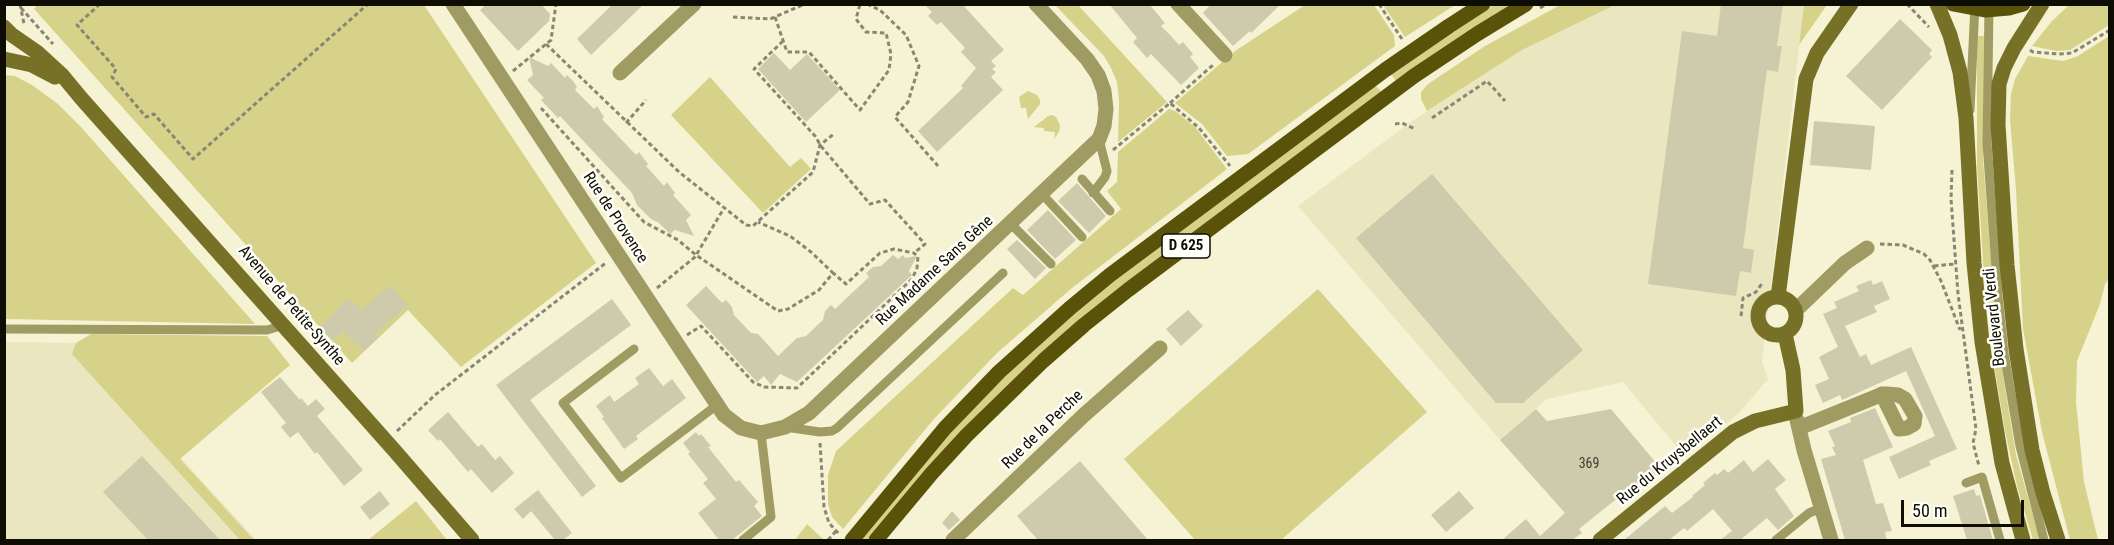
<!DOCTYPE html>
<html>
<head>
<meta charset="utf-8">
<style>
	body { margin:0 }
	#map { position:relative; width:2114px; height:545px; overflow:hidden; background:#f5f3d4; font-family:"Roboto Condensed",sans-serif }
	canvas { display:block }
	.frame { position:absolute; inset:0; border:6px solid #0e0d04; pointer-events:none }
	.scale { position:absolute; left:1901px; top:500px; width:123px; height:27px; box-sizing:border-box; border:3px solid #0e0d04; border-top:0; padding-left:8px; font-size:18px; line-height:21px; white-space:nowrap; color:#0e0d04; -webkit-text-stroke:4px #fffff9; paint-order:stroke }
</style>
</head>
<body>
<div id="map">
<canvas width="2114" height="545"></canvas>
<div class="frame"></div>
<div class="scale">50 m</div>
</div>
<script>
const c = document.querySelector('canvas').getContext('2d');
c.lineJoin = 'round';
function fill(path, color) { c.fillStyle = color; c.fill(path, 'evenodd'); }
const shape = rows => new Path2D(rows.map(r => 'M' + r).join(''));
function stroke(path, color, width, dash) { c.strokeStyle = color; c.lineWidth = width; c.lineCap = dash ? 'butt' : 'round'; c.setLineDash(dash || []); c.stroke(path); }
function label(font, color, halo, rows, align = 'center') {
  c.font = font + ' "Roboto Condensed",sans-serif'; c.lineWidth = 5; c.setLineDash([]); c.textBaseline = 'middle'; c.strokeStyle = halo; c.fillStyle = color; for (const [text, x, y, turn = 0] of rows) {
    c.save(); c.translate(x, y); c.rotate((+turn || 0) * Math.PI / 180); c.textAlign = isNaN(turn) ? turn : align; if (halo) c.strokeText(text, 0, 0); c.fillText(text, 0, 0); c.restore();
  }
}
const built = shape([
	[1615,5,1804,5,1762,361,1768,379,1738,414,1685,457,1623,382,1547,399,1500,440,1298,206,1412,121,1522,50],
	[5,342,76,343,256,540,5,540]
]);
const green = shape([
	[38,4,424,5,596,263,461,367,408,310,352,363,34,9],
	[1562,4,1615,5,1522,50,1427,111,1421,99,1421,92,1428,84,1485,46],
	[1055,5,1078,5,1167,102,1118,142,1119,100,1117,82,1111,68,1104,56],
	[1305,5,1374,5,1394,35,1395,46,1248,154,1227,156,1202,124,1175,103,1235,51],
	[1383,5,1455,5,1405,37],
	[1494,5,1515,5,1396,81,1390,73,1458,26],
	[1804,5,1827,5,1799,45],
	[2069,5,2109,5,2109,25,2070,50,2056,51,2032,46,2052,21],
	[1977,36,1984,36,1983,160,1998,345,2016,455,2040,540,2033,540,2017,486,2005,431,1991,346,1984,276,1977,166],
	[2109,36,2109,279,2105,284,2100,304,2077,361,2076,402,2084,482,2098,540,2070,540,2042,432,2023,329,2016,190,2010,120,2011,94,2015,79,2028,56,2063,61,2078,56],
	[4,75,15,76,32,85,58,104,81,127,255,324,5,319],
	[710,77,790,167,801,158,811,169,763,213,671,115],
	[1374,84,1383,93,1137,276,870,540,860,539,941,440,1061,321],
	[1028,91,1037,95,1040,100,1040,104,1028,119,1026,108,1021,108,1019,97],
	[1169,109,1175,111,1195,127,1227,169,1072,288,997,353,933,420,843,529,832,517,828,504,828,475,836,451,1013,288,1023,295,1121,209,1107,191,1117,182,1118,152],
	[1053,115,1056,117,1060,125,1059,132,1054,139,1055,132,1044,131,1044,128,1034,127,1048,116],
	[1318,289,1427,412,1281,540,1195,540,1124,459],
	[91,334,267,336,290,365,180,459,254,540,240,540,72,354,76,343],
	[416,501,447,540,368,540],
	[807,524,823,539,826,540,795,540]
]);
const building = shape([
	[487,4,541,4,550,14,549,21,518,51,480,10],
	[613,4,644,4,591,55,577,39],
	[924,4,962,4,1004,50,991,61,996,66,992,69,996,72,991,77,1003,90,937,152,918,131,963,88,961,86,976,68,961,52,965,48,941,22,937,25,928,16,932,12],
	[1109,4,1149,4,1165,23,1161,26,1171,36,1179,45,1183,42,1193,54,1190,57,1199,68,1181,85,1151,54,1147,58,1133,42,1137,38],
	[1211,4,1281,4,1251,33,1250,31,1233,46,1203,13],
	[1721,4,1783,4,1777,46,1782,46,1778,72,1767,70,1743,248,1754,250,1751,273,1740,271,1736,296,1648,284,1682,31,1717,36],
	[1900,19,1932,50,1929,54,1932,57,1882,110,1846,76],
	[774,53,790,70,807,54,840,90,806,122,758,69],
	[529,57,548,66,551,63,565,78,567,75,573,81,577,87,575,90,594,109,597,106,604,117,602,119,636,155,639,152,648,164,646,166,664,186,667,182,675,193,673,195,691,215,686,220,694,236,675,230,670,234,659,223,651,219,637,205,632,193,560,116,558,118,541,100,544,98,527,80,533,75],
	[1814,121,1875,126,1871,170,1810,165],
	[1432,174,1583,350,1523,403,1496,403,1356,238],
	[1077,183,1106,216,1089,233,1058,201],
	[1048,210,1076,240,1055,259,1027,230],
	[1017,240,1046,268,1035,279,1007,249],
	[893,255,898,259,903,255,905,258,917,256,909,271,912,275,797,382,780,374,771,385,764,376,757,382,686,305,706,286,722,303,726,300,732,307,734,315,751,333,758,334,778,356,797,338,806,336,823,320,825,311,831,305,835,309,869,277,866,273,873,267,881,266],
	[1871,280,1873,285,1882,281,1890,299,1874,306,1877,312,1845,326,1860,357,1866,354,1871,365,1911,347,1957,449,1929,461,1931,465,1899,479,1889,457,1935,436,1906,371,1842,400,1840,395,1823,403,1815,385,1829,379,1819,357,1838,347,1823,314,1837,308,1834,302,1859,291,1856,286],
	[390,285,408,305,375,334,378,337,364,351,342,331,333,341,320,328,349,298,362,310],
	[612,299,631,325,530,400,596,486,582,497,496,385],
	[1188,310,1203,326,1181,346,1166,329],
	[649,368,663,386,672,379,686,398,636,436,638,439,624,449,602,418,604,417,596,406,610,395,614,402,639,384,635,378],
	[280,377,300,400,301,398,308,406,316,399,325,409,317,416,363,470,344,486,317,452,315,454,298,432,290,438,281,427,286,423,261,392],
	[1875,408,1893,447,1863,460,1876,504,1883,503,1892,531,1885,532,1887,540,1845,540,1821,459,1836,455,1832,447,1835,446,1828,431,1851,422,1850,418],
	[1536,409,1547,421,1611,409,1662,470,1633,492,1630,488,1579,529,1582,533,1572,540,1502,540,1526,519,1540,536,1565,513,1500,440],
	[448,412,478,447,482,444,495,460,500,456,514,473,492,493,471,469,468,472,440,439,438,441,428,430],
	[696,432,699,436,701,434,711,446,708,447,736,482,739,480,758,502,754,506,762,516,732,540,719,540,698,513,716,499,703,483,708,479,688,454,690,452,683,443],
	[142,456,220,540,148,540,103,492],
	[1768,459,1786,480,1775,489,1794,516,1778,530,1767,518,1740,540,1720,540,1732,531,1713,509,1687,531,1684,528,1669,540,1624,540,1665,506,1672,513,1693,497,1692,496,1705,485,1703,483,1715,473,1717,475,1724,469,1728,473,1744,460,1753,472],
	[1080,461,1092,475,1148,540,1038,540,1030,531,1017,516],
	[1974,489,1976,496,1980,495,1993,540,1967,540,1953,496],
	[538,490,572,533,563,540,555,540,531,511,523,519,514,509],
	[380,491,390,504,370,520,360,507],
	[1459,491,1474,508,1446,532,1431,515],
	[952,511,960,520,949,530,942,523]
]);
const path = shape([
	[20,4,24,24],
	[100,4,77,25,116,69,112,77,146,117,154,114,193,159,368,4],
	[867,4,880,10,906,35,919,66,908,102,895,117,938,166],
	[1379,4,1402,39],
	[1907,4,1929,27],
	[21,8,53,44],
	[1540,8,1547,4],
	[733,17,770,19,805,4],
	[775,17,787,52,809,52,860,110,889,70,891,54,886,33,866,32,856,19,860,4],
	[783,41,754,69,816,137,820,145,870,204,885,200,925,244,914,253],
	[546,44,679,172,746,225,753,226,813,172,820,145,835,133],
	[2030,50,2033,52,2059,54,2072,53,2110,30],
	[513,71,551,40,556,4],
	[1170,103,1213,65],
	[541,108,644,222,678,240,696,255,778,311,788,309,819,290,833,273,811,252,790,236,758,222],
	[1432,118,1487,81,1505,101],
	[626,123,646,100],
	[1395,124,1402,123,1415,129],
	[1113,150,1170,103,1199,128,1230,166],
	[1952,170,1951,199,1958,294,1976,429,1973,443,1979,466],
	[1880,244,1903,245,1924,254,1930,260,1941,281,1960,330],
	[1934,266,1955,264],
	[657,288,695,257,724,208],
	[1741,316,1743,298,1756,292,1763,282],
	[687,335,701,326,753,382,764,387,797,388,912,279,917,268,918,257,914,253,894,249,880,253,846,284,833,273],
	[397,431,435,395,607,262],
	[820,443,824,507,829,523,839,534],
	[828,540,836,531]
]);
const lane = shape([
	[1989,7,1987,143,1998,296,2004,353,2020,446,2044,540],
	[1970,110,1975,4],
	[1082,179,1110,211],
	[1093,193,1105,177,1107,171,1099,139],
	[1042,194,1082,237],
	[1011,224,1051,264],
	[4,329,267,330,284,325],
	[634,349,563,403,621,478,717,405],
	[785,427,820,432,832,431,837,428,1003,273],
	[1966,483,1982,477,2000,540],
	[743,540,771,517,761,433],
	[1776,540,1809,513,1821,508]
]);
const street = shape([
	[453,4,724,415,741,428,761,433,785,427,809,413,1099,139,1104,126,1106,109,1104,91,1098,75,1087,59,1036,4],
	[1178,4,1225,55],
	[620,73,694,4],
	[1796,310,1845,263,1867,248],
	[1797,420,1804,450,1831,540],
	[1799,428,1878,396,1882,394,1887,394,1898,395,1905,399,1915,416,1914,424,1907,428,1899,429,1882,394],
	[953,540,1084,415,1160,348]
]);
const secondary = shape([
	[1937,4,1950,35,1960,72,1966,118,1974,263,1982,342,2002,463,2023,540],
	[2042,4,2014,48,2004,68,1999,84,1998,125,2007,265,2016,349,2032,450,2043,493,2058,540],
	[4,27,12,35,38,53,62,75,81,98,394,450,472,540],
	[4,59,32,65,55,77],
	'1758 316a19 19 0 1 1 38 0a19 19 0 1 1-38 0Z',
	[1778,297,1806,79,1817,53,1851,4],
	[1600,540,1733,432,1755,421,1796,411,1793,370,1785,334]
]);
const primary = shape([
	[1953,4,1985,10,2009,8,2023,4],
	[852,540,945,428,999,372,1070,308,1110,275,1385,70,1449,26,1483,4],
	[876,540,932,473,967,435,1043,361,1084,325,1128,290,1414,76,1477,34,1526,4]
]);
const numberNames = [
	["369",1589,464]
];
const shields = [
	[1186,246,48]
];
const shieldNames = [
	["D 625",1186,246]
];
const streetNames = [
	["Rue de Provence",615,218,57],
	["Rue Madame Sans Gêne",935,271,-43],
	["Avenue de Petite-Synthe",291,306,49],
	["Boulevard Verdi",1995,317,-96],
	["Rue de la Perche",1043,430,-44],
	["Rue du Kruysbellaert",1670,461,-39]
];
fill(built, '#eae7c0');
fill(green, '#d7d28a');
fill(building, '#cdcbac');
stroke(path, '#898773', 3, [4.5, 3]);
stroke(lane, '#9f9b62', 9);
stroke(street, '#9f9b62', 15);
stroke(secondary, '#777128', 15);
stroke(primary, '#585309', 15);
label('14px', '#3e3c2e', null, numberNames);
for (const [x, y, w] of shields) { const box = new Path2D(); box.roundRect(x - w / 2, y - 12, w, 24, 4.5); c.fillStyle = '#fffff9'; c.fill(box); stroke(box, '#0e0d04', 1.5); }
label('bold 15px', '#0e0d04', null, shieldNames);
label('16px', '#0e0d04', '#fffff9', streetNames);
</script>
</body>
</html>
